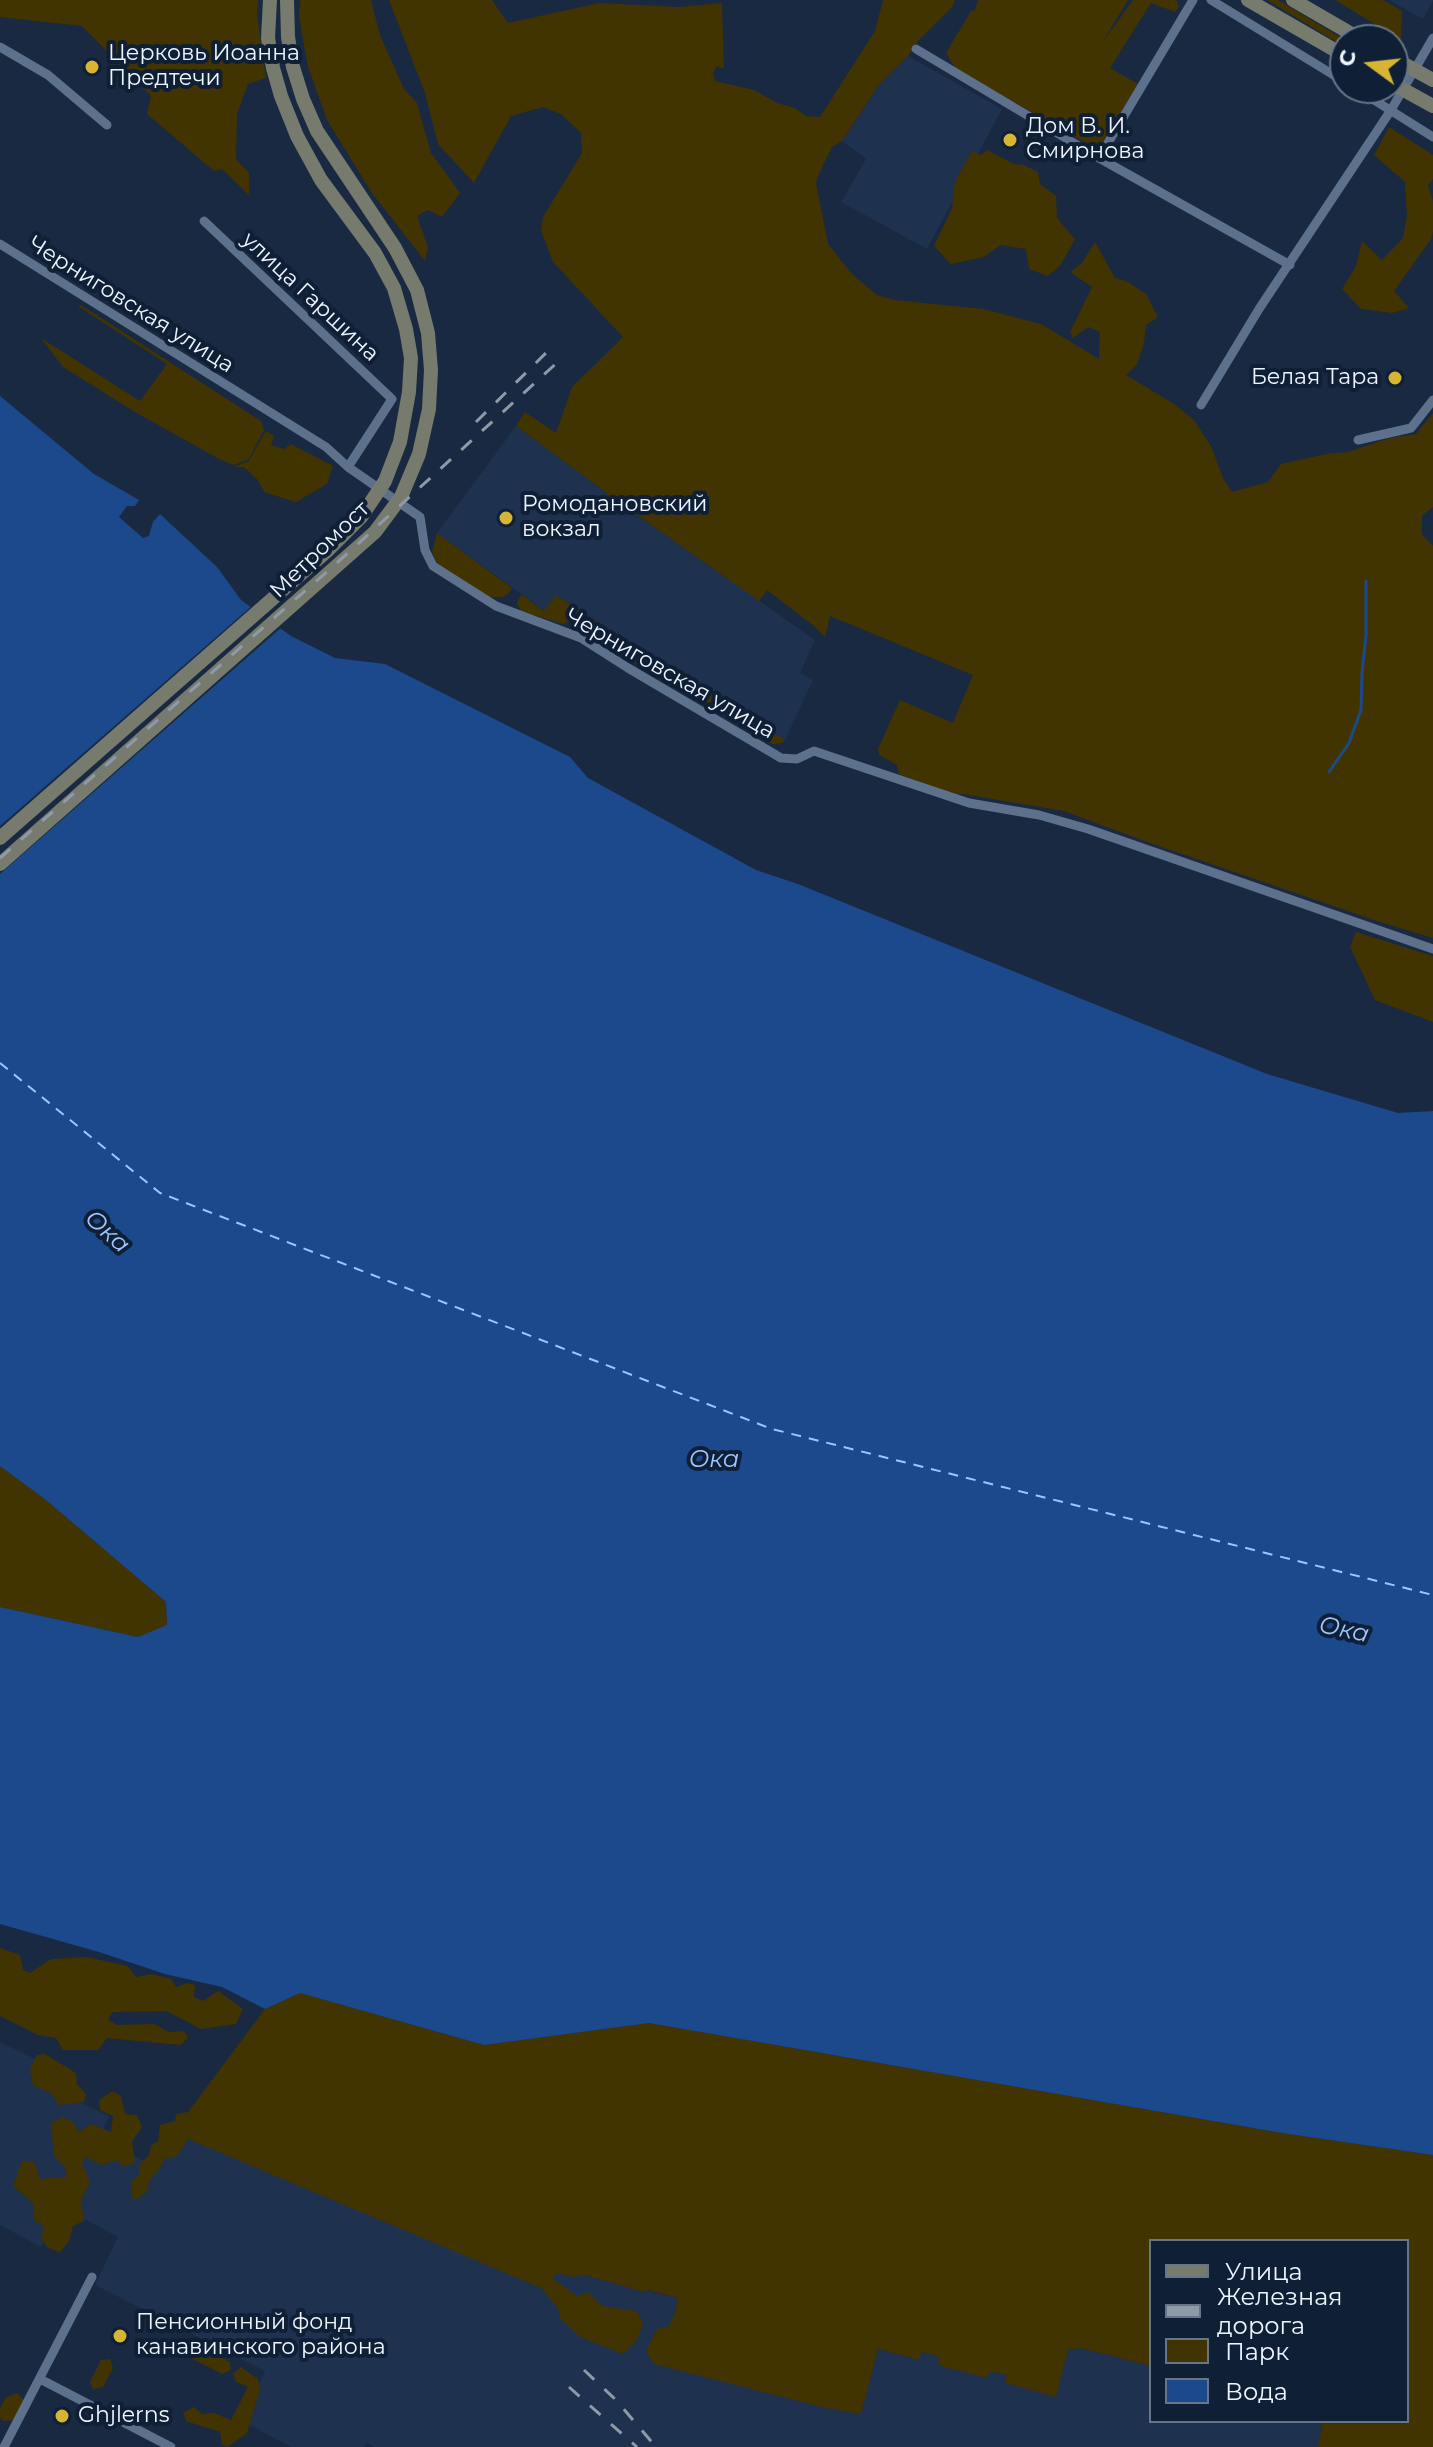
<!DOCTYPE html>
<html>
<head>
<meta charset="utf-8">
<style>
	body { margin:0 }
	#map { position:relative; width:1433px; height:2447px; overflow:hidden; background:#192941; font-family:Montserrat,sans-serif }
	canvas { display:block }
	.legend { position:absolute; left:1149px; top:2239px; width:260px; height:184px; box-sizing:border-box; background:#0f1f36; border:2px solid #687586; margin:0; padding:10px 14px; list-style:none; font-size:24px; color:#eef5fe }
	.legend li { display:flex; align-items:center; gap:16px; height:40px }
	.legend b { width:40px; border:2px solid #687586 }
	.north { position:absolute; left:1329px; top:24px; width:80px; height:80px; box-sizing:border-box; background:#0f1f36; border:2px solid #687586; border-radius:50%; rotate:285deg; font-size:22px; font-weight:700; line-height:32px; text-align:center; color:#eef5fe }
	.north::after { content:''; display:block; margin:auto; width:28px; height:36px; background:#d7b434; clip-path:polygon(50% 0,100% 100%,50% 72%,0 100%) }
</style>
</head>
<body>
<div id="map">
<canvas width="1433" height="2447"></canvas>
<ul class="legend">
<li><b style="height:10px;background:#767b6d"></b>Улица</li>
<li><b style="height:10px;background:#8f9aa9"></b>Железная дорога</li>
<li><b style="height:22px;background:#413400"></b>Парк</li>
<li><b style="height:22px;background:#1b498c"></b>Вода</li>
</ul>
<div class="north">С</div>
</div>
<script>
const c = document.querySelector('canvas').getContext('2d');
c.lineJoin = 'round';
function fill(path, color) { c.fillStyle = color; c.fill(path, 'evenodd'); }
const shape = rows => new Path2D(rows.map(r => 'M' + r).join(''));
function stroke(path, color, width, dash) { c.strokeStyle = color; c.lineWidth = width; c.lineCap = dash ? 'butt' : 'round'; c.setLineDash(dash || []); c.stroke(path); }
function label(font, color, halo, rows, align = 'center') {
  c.font = font + ' Montserrat,sans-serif'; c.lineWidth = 8; c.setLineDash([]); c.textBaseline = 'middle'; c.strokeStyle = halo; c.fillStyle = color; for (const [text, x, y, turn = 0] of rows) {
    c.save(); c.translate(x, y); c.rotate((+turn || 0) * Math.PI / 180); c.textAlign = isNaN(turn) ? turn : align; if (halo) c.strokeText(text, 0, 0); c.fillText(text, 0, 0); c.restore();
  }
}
const built = shape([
	[1389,0,1433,0,1433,1,1423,19],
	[908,56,1002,109,927,249,841,202,866,159,842,141,879,85],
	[516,426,620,503,815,640,800,673,813,680,785,740,728,706,556,595,545,611,437,533],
	[0,2042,39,2061,31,2079,109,2116,99,2138,155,2166,172,2133,550,2267,678,2298,663,2363,861,2414,878,2349,918,2360,921,2352,940,2357,938,2364,987,2378,989,2371,1007,2375,1005,2382,1056,2396,1068,2350,1080,2348,1151,2366,1151,2421,1323,2421,1318,2447,375,2447,367,2443,364,2447,291,2447,242,2421,265,2371,95,2285,118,2237,62,2207,41,2247,0,2225]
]);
const green = shape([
	[0,0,258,0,257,15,266,78,248,84,237,114,236,159,249,173,249,195,222,169,214,171,147,114,151,96,82,26,0,17],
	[300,0,371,0,380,35,404,89,417,103,431,153,460,193,442,217,428,210,417,216,428,247,425,261,372,193,327,120,308,67,299,17],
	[389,0,492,0,508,23,599,3,679,7,722,3,724,69,717,66,713,73,715,81,754,90,777,103,795,108,806,116,820,117,875,31,883,0,955,0,953,6,918,41,908,56,879,85,842,141,832,147,817,178,816,183,828,244,852,274,877,295,895,300,983,309,1041,324,1099,359,1100,332,1088,327,1073,338,1070,332,1092,287,1070,272,1082,263,1095,242,1115,278,1128,282,1146,294,1158,317,1146,325,1144,343,1137,364,1126,375,1174,404,1194,420,1212,448,1223,478,1232,492,1268,482,1281,464,1326,454,1348,452,1390,438,1416,434,1433,413,1433,507,1422,516,1422,534,1433,546,1433,938,1377,921,1147,842,1064,811,963,794,951,794,899,774,897,765,879,755,878,749,900,700,953,723,973,675,830,616,825,637,814,626,767,590,759,601,620,503,516,426,525,412,556,433,572,387,623,337,553,262,541,231,543,217,582,153,581,133,561,114,543,107,511,116,474,183,438,144,425,93],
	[978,0,1128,0,1102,43,1133,0,1176,0,1179,6,1175,12,1151,3,1110,68,1138,84,1098,150,956,69,946,53,971,11,974,11],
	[1267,0,1278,0,1345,40,1345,47],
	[1335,0,1383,0,1402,11,1401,40],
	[1389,127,1433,155,1433,179,1428,186,1433,201,1433,232,1431,239,1394,291,1409,308,1392,313,1361,309,1342,289,1356,266,1362,241,1382,260,1403,238,1407,216,1405,182,1374,155],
	[987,150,1014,164,1024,165,1038,172,1040,184,1056,196,1057,218,1075,239,1060,266,1048,276,1029,269,1026,249,1001,245,984,257,951,264,934,246,952,208,955,181,972,151,981,155],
	[81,305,261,421,264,430,249,459,234,465,219,459,135,412,63,367,41,338,140,401,167,364,78,306],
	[266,431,274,436,271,445,284,449,291,444,333,466,327,484,296,502,264,492,258,480,244,467,234,467,249,461],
	[437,533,512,588,508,594,502,597,489,597,445,571,437,563,432,552],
	[521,594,544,611,556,595,579,610,573,619,563,624,521,611,517,603],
	[593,619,785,740,782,743,772,744,593,639,588,634,588,629],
	[1356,932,1433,956,1433,1022,1375,1000,1350,947],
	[0,1466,46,1500,166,1602,167,1626,138,1637,0,1607],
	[0,1948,20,1955,23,1970,30,1973,51,1959,87,1957,127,1966,136,1977,152,1974,171,1979,176,1987,187,1983,195,1985,194,1997,203,2001,218,1991,243,2009,236,2024,201,2029,166,2011,113,2012,108,2020,117,2025,154,2024,169,2032,184,2031,188,2038,180,2045,107,2038,98,2050,63,2050,56,2038,38,2035,0,2016],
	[300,1993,484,2045,649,2023,1282,2133,1433,2155,1433,2447,1318,2447,1323,2421,1407,2421,1407,2241,1151,2241,1151,2366,1080,2348,1068,2350,1056,2397,1005,2383,1007,2375,990,2371,987,2378,938,2365,939,2357,922,2352,919,2360,878,2349,861,2414,826,2408,654,2364,646,2351,657,2329,669,2326,675,2313,678,2298,648,2290,644,2292,585,2275,573,2277,556,2273,553,2279,577,2296,588,2292,602,2306,637,2311,643,2324,637,2340,623,2354,580,2337,560,2318,558,2308,541,2288,188,2139,177,2156,164,2159,159,2170,149,2180,148,2191,135,2200,131,2197,132,2180,139,2175,139,2164,149,2155,151,2145,158,2141,160,2125,175,2121,176,2114,188,2112,265,2009],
	[45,2054,76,2073,77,2084,86,2094,84,2102,59,2105,51,2093,33,2086,30,2069,37,2055],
	[113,2091,121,2096,125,2114,137,2115,142,2127,132,2142,135,2162,125,2167,116,2160,102,2165,85,2157,82,2164,90,2181,81,2201,84,2221,73,2226,69,2241,60,2252,48,2248,41,2239,44,2227,34,2220,34,2204,13,2186,22,2161,34,2162,40,2179,65,2177,66,2168,54,2156,51,2123,63,2117,73,2122,79,2132,91,2124,111,2132,113,2116,100,2110,99,2100],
	[181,2338,230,2362,231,2370,222,2374,174,2349,173,2342],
	[110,2359,113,2368,103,2387,93,2389,90,2382,101,2360],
	[241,2367,258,2379,260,2389,247,2433,228,2447,222,2445,220,2432,186,2421,183,2412,194,2407,202,2414,214,2413,231,2420,248,2387,236,2382,233,2374],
	[17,2393,23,2399,24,2408,16,2420,3,2421,0,2417,0,2409,5,2398]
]);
const water = shape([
	[0,396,94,474,139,500,135,506,127,506,119,517,143,538,149,536,153,522,160,514,217,567,241,600,291,636,335,658,385,664,570,757,588,778,756,870,798,884,1267,1074,1398,1113,1433,1111,1433,2155,1282,2133,649,2023,484,2045,300,1993,265,2009,222,1987,165,1974,99,1952,0,1924,0,1607,138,1637,167,1625,166,1602,46,1500,0,1466]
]);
const pier = shape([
	[254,604,283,626,0,874,0,826]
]);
const stream = shape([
	[1329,772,1349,743,1361,710,1362,673,1366,635,1366,581]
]);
const ferry = shape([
	[0,1063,160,1193,772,1429,1433,1595]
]);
const street = shape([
	[1211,0,1345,82],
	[0,47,48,75,107,125],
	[916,49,1099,158,1290,265],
	[1355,88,1433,137],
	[1099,158,1193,0],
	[204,221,392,399,348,467],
	[0,244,326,447,348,467,420,517,425,550,433,566,496,606,581,638,628,668,781,758,797,759,814,751,969,803,1039,815,1088,829,1433,949],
	[1201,405,1259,309,1391,110,1433,38],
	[1358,440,1411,428,1433,400],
	[40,2379,171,2447],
	[4,2447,92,2277]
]);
const secondary = shape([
	[1248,0,1345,56],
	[1293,0,1362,40],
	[1393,58,1433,80],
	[1393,84,1433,106],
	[0,838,327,551,361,517,385,481,400,442,409,392,411,358,406,329,394,288,375,253,321,180,297,136,281,96,273,68,268,38,270,0],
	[0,864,375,532,401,497,419,454,429,409,431,370,428,333,417,290,395,248,317,131,303,99,293,67,288,37,287,0]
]);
const rail = shape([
	[476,422,550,349],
	[0,858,338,562,560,360],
	[584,2370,616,2400,656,2447],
	[569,2387,637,2447]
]);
const markers = [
	[92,67,8,"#d7b434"],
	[1010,140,8,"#d7b434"],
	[1395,378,8,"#d7b434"],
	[506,518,8,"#d7b434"],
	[120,2336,8,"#d7b434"],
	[62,2416,8,"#d7b434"]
];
const poiNames = [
	["Церковь Иоанна",108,54],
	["Предтечи",108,79],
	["Дом В. И.",1026,127],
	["Смирнова",1026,152],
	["Белая Тара",1379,378,"right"],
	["Ромодановский",522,505],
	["вокзал",522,530],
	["Пенсионный фонд",136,2323],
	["канавинского района",136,2348],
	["Ghjlerns",78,2416]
];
const streetNames = [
	["улица Гаршина",310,297,43],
	["Черниговская улица",131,305,32],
	["Метромост",320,550,-44],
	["Черниговская улица",670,674,30]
];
const waterNames = [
	["Ока",107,1232,42],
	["Ока",714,1460],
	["Ока",1344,1630,12]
];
fill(built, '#1e314f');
fill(green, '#413400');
fill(water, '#1b498c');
fill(pier, '#192941');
stroke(stream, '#1b498c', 3);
stroke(ferry, '#9fc5ff', 2, [10, 8]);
stroke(street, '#5d708c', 9);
stroke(secondary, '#767b6d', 14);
stroke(rail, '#8f9aa9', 3, [14, 14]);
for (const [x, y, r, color] of markers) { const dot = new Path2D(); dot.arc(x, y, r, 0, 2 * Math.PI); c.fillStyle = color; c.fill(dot); stroke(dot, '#0f1f36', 3); }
label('22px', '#eef5fe', '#0f1f36', poiNames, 'left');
label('22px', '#eef5fe', '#0f1f36', streetNames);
label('italic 24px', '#9fc5ff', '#0f1f36', waterNames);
</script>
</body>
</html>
